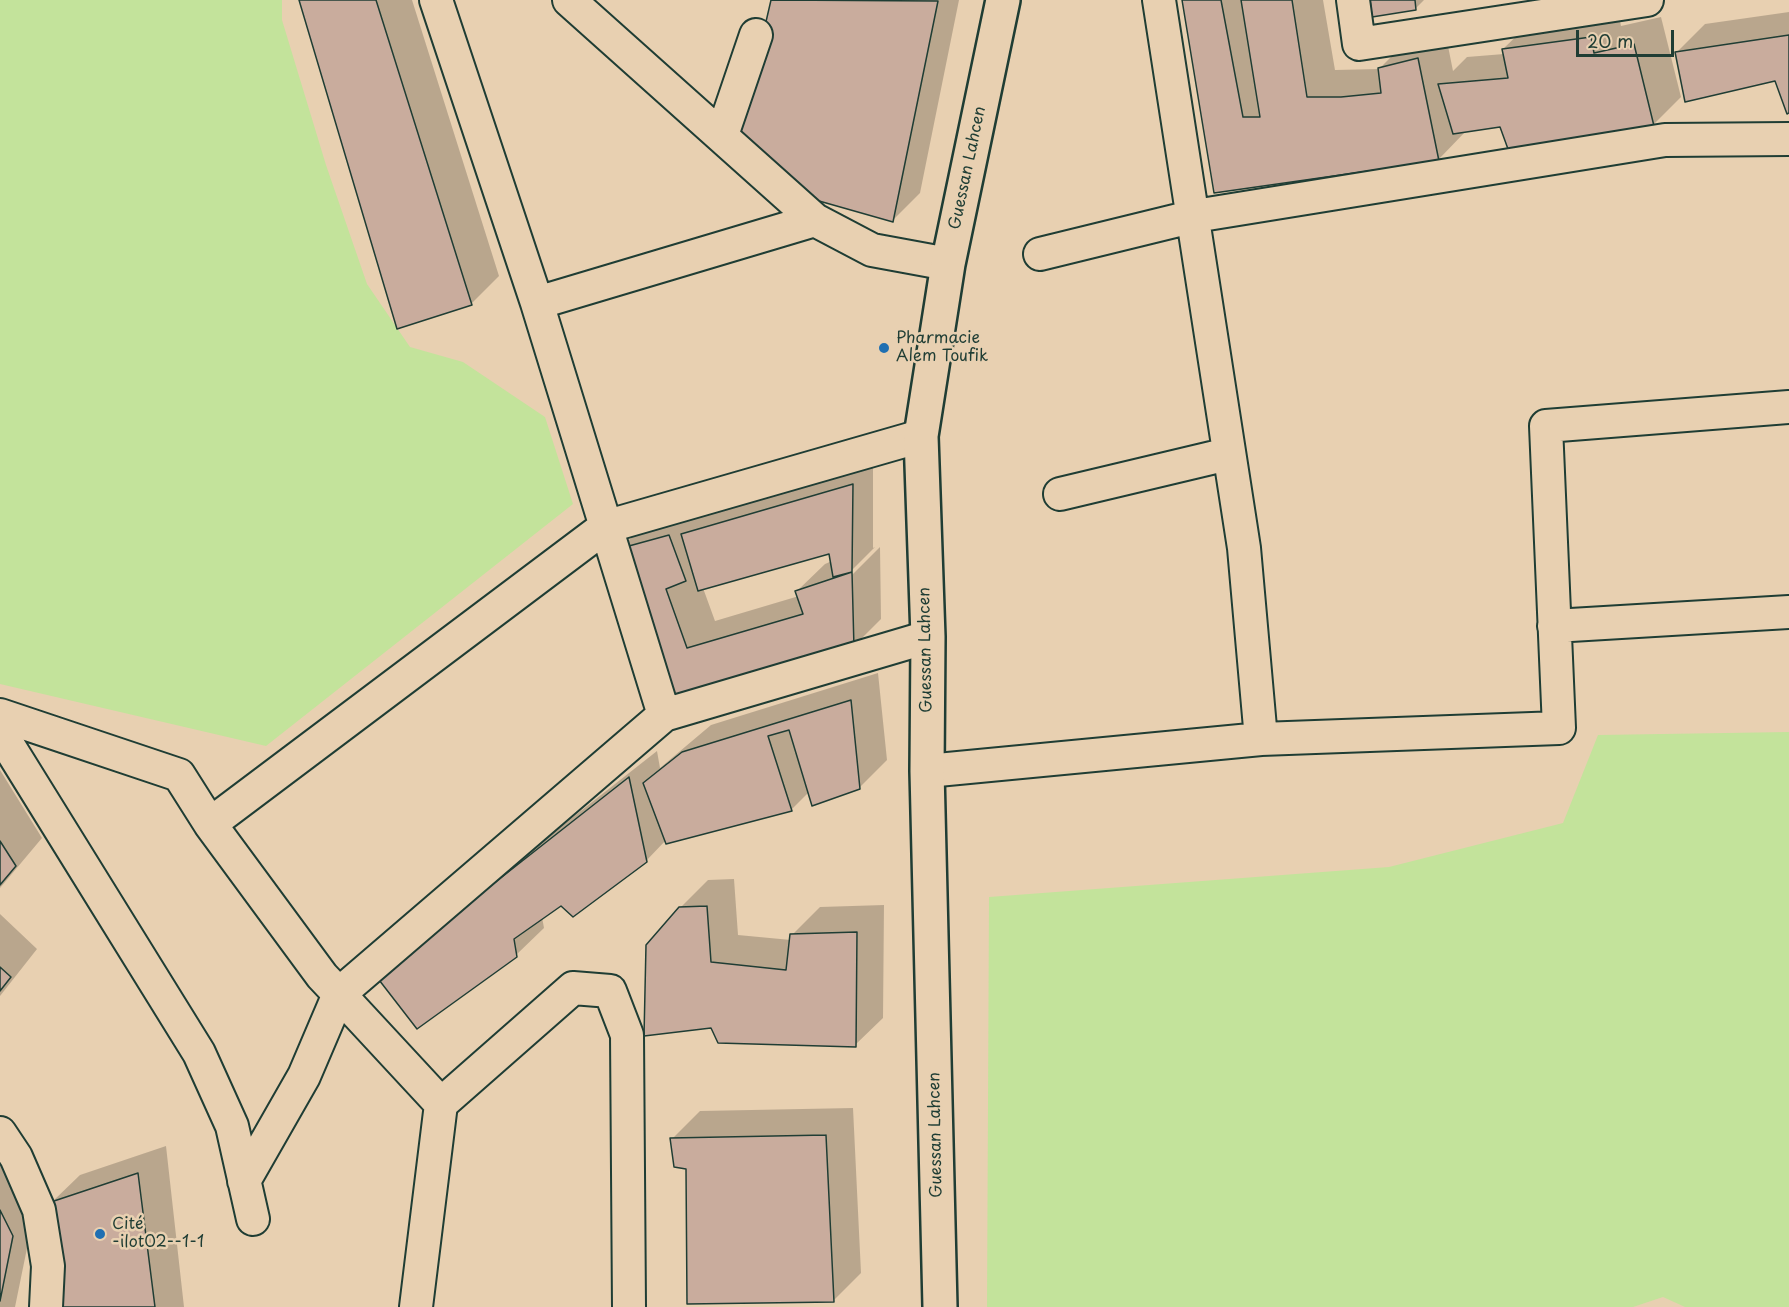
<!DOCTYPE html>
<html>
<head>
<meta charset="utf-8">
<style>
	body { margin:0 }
	#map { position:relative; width:1789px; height:1307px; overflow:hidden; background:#e8d0b1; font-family:"Playpen Sans",sans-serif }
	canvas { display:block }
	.scale { position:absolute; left:1576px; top:30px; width:98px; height:27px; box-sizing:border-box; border:3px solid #1f3d34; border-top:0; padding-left:8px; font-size:18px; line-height:21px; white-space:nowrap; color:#1f3d34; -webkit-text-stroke:4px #e8d0b1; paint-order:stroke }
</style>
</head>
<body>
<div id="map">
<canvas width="1789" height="1307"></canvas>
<div class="scale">20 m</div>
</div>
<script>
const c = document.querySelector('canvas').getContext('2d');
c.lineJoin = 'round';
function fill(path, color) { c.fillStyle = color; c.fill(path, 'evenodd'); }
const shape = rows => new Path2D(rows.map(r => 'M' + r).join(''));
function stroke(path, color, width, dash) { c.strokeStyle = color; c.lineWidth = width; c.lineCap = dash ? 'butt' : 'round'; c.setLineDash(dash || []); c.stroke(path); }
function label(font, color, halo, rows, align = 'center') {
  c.font = font + ' "Playpen Sans",sans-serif'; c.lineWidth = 5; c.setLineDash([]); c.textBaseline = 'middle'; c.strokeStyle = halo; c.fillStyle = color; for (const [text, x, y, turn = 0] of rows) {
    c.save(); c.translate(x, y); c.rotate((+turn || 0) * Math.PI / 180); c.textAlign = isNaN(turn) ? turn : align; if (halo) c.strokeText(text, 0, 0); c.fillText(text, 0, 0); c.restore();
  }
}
const green = shape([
	[0,0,282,0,282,20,326,165,367,284,410,347,463,362,545,417,573,504,266,746,0,684],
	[1789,732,1789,1307,1685,1307,1663,1297,1633,1307,987,1307,989,897,1389,867,1563,823,1598,735]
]);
const shadow = shape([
	[301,0,412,0,499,276,471,304],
	[773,0,959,0,920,193,892,221,742,134],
	[1184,0,1323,0,1335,70,1379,69,1407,41,1445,31,1453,71,1467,57,1504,54,1503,49,1531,22,1618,10,1621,26,1661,17,1681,97,1653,125,1501,125,1466,131,1439,159,1216,191],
	[1371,0,1424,0,1415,9],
	[1789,12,1789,112,1776,79,1677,52,1705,24],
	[873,464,873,548,875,547,846,576,848,579,880,547,881,619,853,647,675,710,620,549,647,522,696,509,700,517,704,513],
	[830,552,832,561,825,564,797,591,799,596,715,621,703,588],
	[878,673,887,760,859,788,809,792,791,810,666,840,646,861,561,904,542,917,544,928,516,955,405,949,657,751,660,768,711,725],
	[0,770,42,838,0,888],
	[734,879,738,935,791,940,792,935,820,907,884,905,883,1018,855,1045,718,1042,680,908,708,880],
	[0,914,37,949,0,996],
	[853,1108,861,1273,833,1301,687,1168,672,1139,700,1111],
	[166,1146,184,1307,62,1307,52,1202,80,1175],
	[0,1148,34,1214,15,1307,0,1307]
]);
const building = shape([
	[299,0,376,0,472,305,397,329,299,0],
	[771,0,938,1,893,222,805,197,740,134,771,0],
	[1182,0,1221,0,1243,117,1260,117,1241,0,1292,0,1307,97,1341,97,1381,93,1378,68,1418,58,1439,161,1214,193,1182,0],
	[1370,0,1415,0,1416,10,1372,17,1370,0],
	[1789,35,1789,113,1787,114,1775,81,1685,102,1675,52,1789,35],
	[1591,37,1594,53,1634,44,1654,126,1508,149,1500,127,1453,134,1438,84,1508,78,1502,49,1591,37],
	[853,484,852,572,833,577,829,554,698,591,681,534,853,484],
	[669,535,686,581,666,589,687,648,803,614,795,591,852,572,854,648,674,712,618,549,669,535],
	[851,700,860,789,812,806,789,730,768,736,792,811,666,844,643,783,682,752,851,700],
	[629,777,647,862,573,917,561,906,514,939,517,957,417,1029,376,976,629,777],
	[0,841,16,866,0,885,0,841],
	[707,906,711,962,786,970,790,934,857,932,856,1047,718,1043,711,1028,644,1036,646,945,679,907,707,906],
	[0,967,11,977,0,991,0,967],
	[826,1135,834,1302,687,1304,686,1169,674,1167,670,1138,826,1135],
	[138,1173,155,1307,61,1307,51,1202,138,1173],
	[0,1210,13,1236,0,1301,0,1210]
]);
const minor = shape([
	[436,0,537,303,664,715],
	[569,0,815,220,872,250,948,264],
	[1159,0,1244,548,1261,739],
	[1353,0,1359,44,1647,0],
	[722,135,756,35],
	[1040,254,1195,216,1665,140,1789,139],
	[537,303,815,220],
	[1060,494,1228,454],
	[1554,626,1789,612],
	[0,715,179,775,210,824,605,527,921,436],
	[0,732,199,1053,232,1126,253,1219],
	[927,771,1261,739,1559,728,1546,426,1789,407],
	[210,824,322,976,339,994,664,715,928,637],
	[0,1133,16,1157,39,1210,48,1266,46,1307],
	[244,1181,304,1076,339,994,441,1104],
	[416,1307,441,1104,573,988,610,991,627,1035,629,1307]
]);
const major = shape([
	[940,1307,927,771,928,637,921,436,948,264,1003,0]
]);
const markers = [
	[884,348,6,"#1f6fb2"],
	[100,1234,6,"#1f6fb2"]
];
const streetNames = [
	["Guessan Lahcen",968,168,-78],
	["Guessan Lahcen",926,650,-91],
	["Guessan Lahcen",936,1135,-91]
];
const poiNames = [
	["Pharmacie",896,339],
	["Alem Toufik",896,357],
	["Cité",112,1225],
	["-ilot02--1-1",112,1243]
];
fill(green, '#c3e39b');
fill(shadow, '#0003');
fill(building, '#c9ac9d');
stroke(building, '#1f3d34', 1.5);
stroke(minor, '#1f3d34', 36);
stroke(major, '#1f3d34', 38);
stroke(minor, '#e8d0b1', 32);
stroke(major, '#e8d0b1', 33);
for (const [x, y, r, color] of markers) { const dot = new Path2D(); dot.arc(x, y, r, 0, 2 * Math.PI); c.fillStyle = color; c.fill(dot); stroke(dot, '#e8d0b1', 2); }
label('16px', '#1f3d34', '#e8d0b1', streetNames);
label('16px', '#1f3d34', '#e8d0b1', poiNames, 'left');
</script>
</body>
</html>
